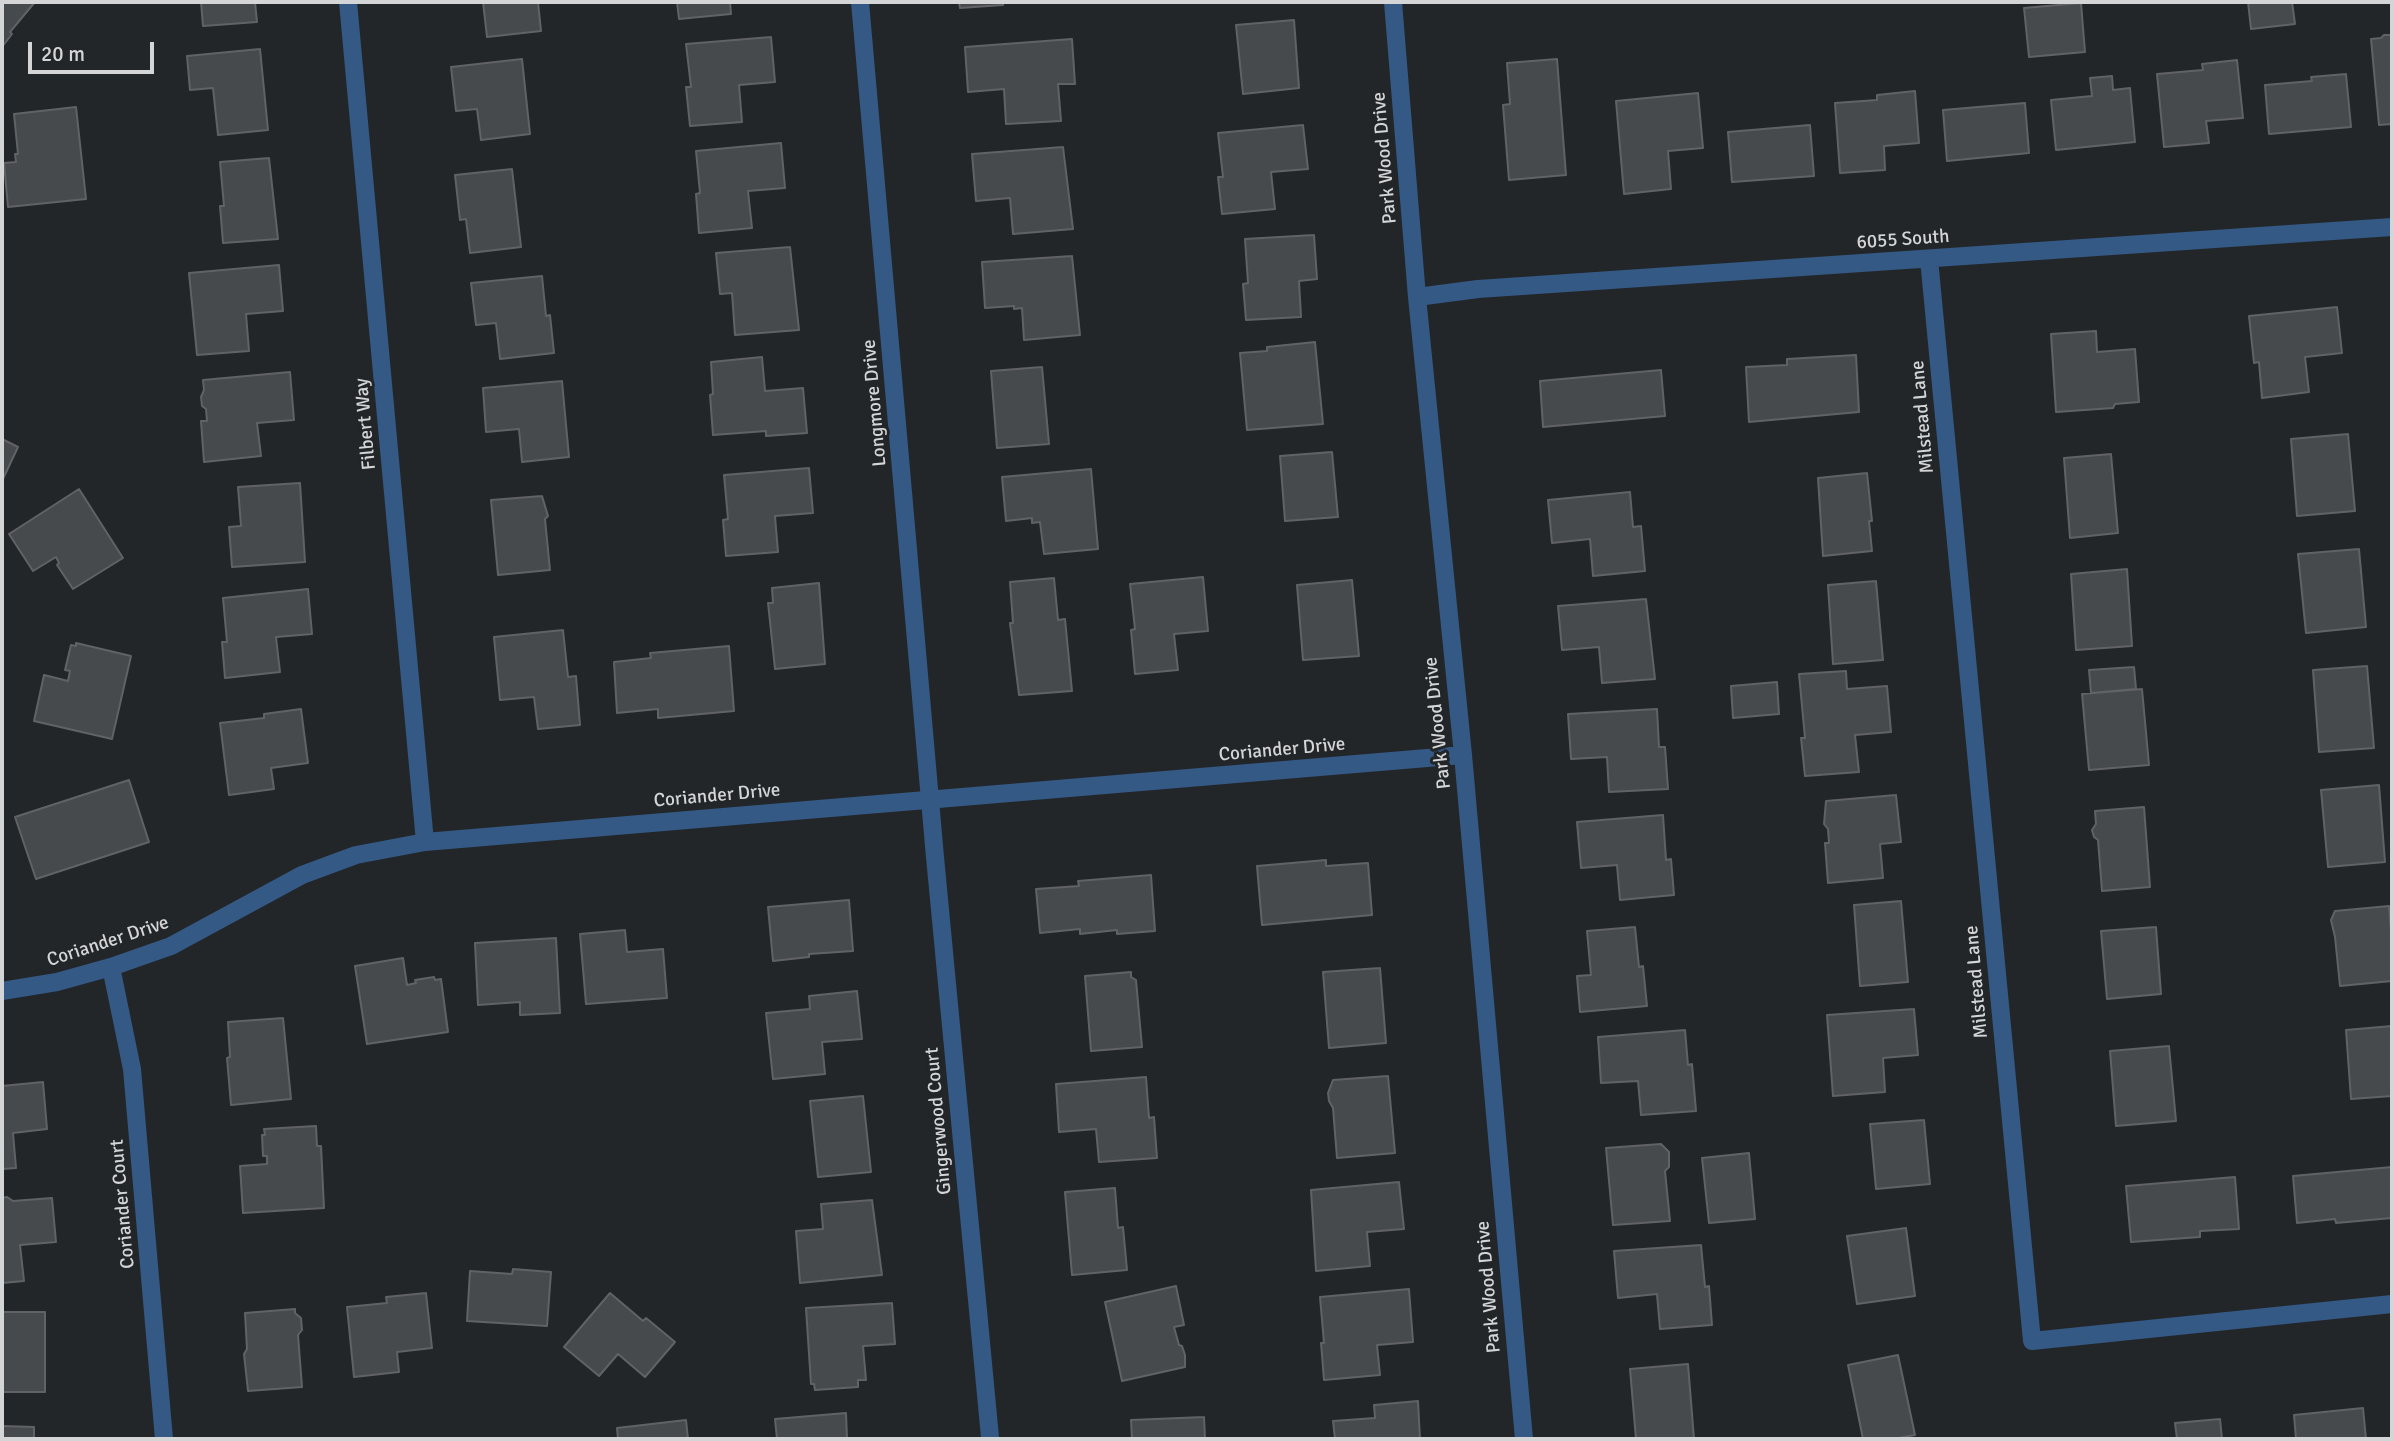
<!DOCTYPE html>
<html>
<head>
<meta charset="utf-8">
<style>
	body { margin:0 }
	#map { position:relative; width:2394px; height:1441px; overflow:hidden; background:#232628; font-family:Signika,sans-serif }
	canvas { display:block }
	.frame { position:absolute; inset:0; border:4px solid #d4d5d7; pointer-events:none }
	.scale { position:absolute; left:28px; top:42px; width:126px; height:32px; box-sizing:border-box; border:4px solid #d4d5d7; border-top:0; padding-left:9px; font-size:21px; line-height:24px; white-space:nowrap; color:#d4d5d7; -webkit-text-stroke:5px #232628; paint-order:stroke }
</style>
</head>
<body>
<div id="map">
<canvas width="2394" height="1441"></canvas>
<div class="frame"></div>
<div class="scale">20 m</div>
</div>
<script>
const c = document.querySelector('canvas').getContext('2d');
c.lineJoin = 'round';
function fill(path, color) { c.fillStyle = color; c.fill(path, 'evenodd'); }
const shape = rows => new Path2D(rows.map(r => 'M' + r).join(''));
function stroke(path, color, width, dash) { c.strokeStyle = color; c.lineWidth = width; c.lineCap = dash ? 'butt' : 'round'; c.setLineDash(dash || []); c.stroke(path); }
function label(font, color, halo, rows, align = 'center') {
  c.font = font + ' Signika,sans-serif'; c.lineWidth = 6; c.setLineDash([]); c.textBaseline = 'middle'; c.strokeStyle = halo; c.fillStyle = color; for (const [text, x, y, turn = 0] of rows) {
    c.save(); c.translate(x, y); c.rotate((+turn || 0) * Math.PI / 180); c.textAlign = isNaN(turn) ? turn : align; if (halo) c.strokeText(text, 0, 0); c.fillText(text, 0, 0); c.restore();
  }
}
const building = shape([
	[2,2,35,2,10,32,12,34,2,47,2,2],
	[201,2,255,2,257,22,203,26,201,2],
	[483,2,538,2,541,31,487,37,483,2],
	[677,2,730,2,731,14,679,19,677,2],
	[959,2,1003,2,1003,5,960,8,959,2],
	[2248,2,2292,2,2295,24,2251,29,2248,2],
	[2081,3,2085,52,2029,57,2024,8,2081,3],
	[1294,20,1299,88,1243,94,1236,25,1294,20],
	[2384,35,2392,35,2392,124,2379,125,2371,39,2381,38,2384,35],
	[771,37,775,82,739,85,742,122,690,126,686,87,691,87,686,44,771,37],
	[1072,39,1075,84,1058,84,1061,121,1006,124,1004,89,968,92,965,47,1072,39],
	[260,49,268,130,218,135,213,88,190,90,187,56,260,49],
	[522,59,530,134,481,140,477,109,456,111,451,67,522,59],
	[1557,59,1566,175,1509,180,1503,105,1510,104,1507,63,1557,59],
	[2237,60,2243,118,2206,121,2209,143,2164,147,2157,74,2203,70,2202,64,2237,60],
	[2346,74,2351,127,2269,134,2265,85,2312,81,2311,77,2346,74],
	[2112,76,2113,90,2130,88,2135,142,2056,150,2051,100,2092,96,2090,78,2112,76],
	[1915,91,1919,143,1884,146,1885,170,1840,173,1835,103,1877,100,1877,95,1915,91],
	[1698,93,1703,148,1668,151,1671,189,1624,194,1616,101,1698,93],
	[2025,103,2029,153,1947,161,1943,110,2025,103],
	[76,107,86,199,8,207,4,163,16,162,15,154,18,154,14,114,76,107],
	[1303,125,1308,169,1271,172,1275,209,1222,214,1218,177,1223,177,1218,133,1303,125],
	[1810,125,1814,176,1732,182,1728,132,1810,125],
	[781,143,785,188,748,191,752,228,699,233,696,194,700,193,696,151,781,143],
	[1063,147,1073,229,1013,234,1010,198,976,201,972,154,1063,147],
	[269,158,278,239,223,243,220,206,224,206,220,162,269,158],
	[512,169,521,247,470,253,466,219,460,220,455,175,512,169],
	[1314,235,1317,279,1299,281,1301,317,1246,320,1243,284,1248,283,1245,239,1314,235],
	[790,247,799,330,735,335,732,293,720,294,716,253,790,247],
	[1072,256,1080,335,1024,340,1022,308,1014,309,1014,306,985,308,982,262,1072,256],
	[279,265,283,311,246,314,249,351,197,355,189,273,279,265],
	[542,276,546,316,550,315,554,353,500,359,496,323,476,325,471,283,542,276],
	[2337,307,2342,353,2305,357,2309,392,2262,398,2259,362,2254,363,2249,316,2337,307],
	[2096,331,2097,352,2135,349,2139,402,2115,404,2113,408,2056,412,2051,334,2096,331],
	[1315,342,1323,424,1247,430,1240,353,1267,351,1267,347,1315,342],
	[1856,355,1859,412,1749,422,1746,367,1787,365,1787,359,1856,355],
	[762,357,765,391,803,388,807,433,766,436,766,431,713,435,710,395,713,394,711,362,762,357],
	[1042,367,1049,444,997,448,991,371,1042,367],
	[1661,370,1665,416,1543,427,1540,381,1661,370],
	[290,372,294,420,257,423,261,456,204,462,201,421,207,421,206,409,202,406,201,397,204,390,203,380,290,372],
	[562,381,569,457,522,462,519,429,486,432,483,388,562,381],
	[2348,434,2355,511,2297,516,2291,439,2348,434],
	[2,439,18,447,2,481,2,439],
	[1332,452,1338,517,1285,521,1280,456,1332,452],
	[2111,454,2118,533,2070,538,2064,458,2111,454],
	[809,468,813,513,775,516,778,552,726,556,723,520,728,519,724,475,809,468],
	[1091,469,1098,549,1044,554,1040,522,1032,523,1032,518,1006,521,1002,477,1091,469],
	[1867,473,1872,521,1869,521,1872,551,1823,556,1818,478,1867,473],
	[300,483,305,562,232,567,229,527,241,526,238,487,300,483],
	[79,489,123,558,73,589,57,565,59,563,56,557,33,571,9,534,79,489],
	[1630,492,1633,527,1641,526,1645,571,1593,576,1590,539,1552,543,1548,500,1630,492],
	[542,496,548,516,545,519,550,570,498,575,491,500,542,496],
	[2359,549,2366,627,2306,633,2298,554,2359,549],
	[2127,569,2132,646,2076,650,2071,574,2127,569],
	[1203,577,1208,631,1174,634,1178,670,1135,674,1131,630,1135,629,1130,584,1203,577],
	[1054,578,1058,620,1065,619,1072,691,1019,695,1010,623,1013,623,1010,582,1054,578],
	[1352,580,1359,656,1303,660,1297,585,1352,580],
	[1876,581,1883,660,1833,664,1828,585,1876,581],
	[819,583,825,664,775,669,768,603,773,603,772,588,819,583],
	[308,589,312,634,276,637,280,672,225,678,222,642,227,642,223,598,308,589],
	[1646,599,1655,679,1602,683,1599,647,1562,650,1558,606,1646,599],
	[563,630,568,677,576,676,580,725,538,729,534,697,500,700,494,637,563,630],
	[76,643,131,656,112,739,34,721,44,675,68,681,70,671,65,670,71,645,76,646,76,643],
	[729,646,734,711,658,718,658,709,617,713,614,662,651,658,650,653,729,646],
	[2367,666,2374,748,2319,752,2313,670,2367,666],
	[2134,667,2136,689,2091,693,2089,670,2134,667],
	[1846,671,1847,689,1887,686,1891,732,1855,735,1859,772,1805,776,1801,738,1805,738,1799,674,1846,671],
	[1777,682,1779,714,1733,718,1731,686,1777,682],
	[2142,689,2149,765,2089,770,2082,694,2142,689],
	[301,709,308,763,271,768,274,789,229,795,220,723,264,718,264,714,301,709],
	[1657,709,1659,747,1665,747,1668,789,1609,792,1607,757,1571,759,1568,714,1657,709],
	[129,780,149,842,36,879,15,817,129,780],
	[2379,785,2385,862,2328,867,2321,790,2379,785],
	[1896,795,1901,842,1880,844,1883,878,1828,883,1825,843,1829,843,1828,829,1824,824,1826,801,1896,795],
	[2144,807,2150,887,2102,891,2098,840,2094,837,2092,830,2096,824,2095,811,2144,807],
	[1663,815,1666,860,1671,859,1674,895,1620,900,1617,865,1581,868,1577,822,1663,815],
	[1326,860,1326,866,1368,863,1372,915,1262,925,1257,866,1326,860],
	[1151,875,1155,931,1117,934,1117,930,1080,934,1080,929,1040,933,1036,889,1079,886,1078,881,1151,875],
	[849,900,853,951,809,954,809,957,773,961,768,907,849,900],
	[1901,901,1908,982,1860,986,1854,905,1901,901],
	[2389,906,2392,945,2392,981,2340,986,2335,937,2331,920,2335,911,2389,906],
	[1635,927,1639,967,1643,966,1647,1006,1580,1012,1577,976,1591,975,1587,931,1635,927],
	[2156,927,2161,994,2107,999,2101,931,2156,927],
	[625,930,627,952,663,949,667,998,586,1004,580,934,625,930],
	[556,938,560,1013,520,1015,520,1002,478,1005,475,943,556,938],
	[403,958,407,985,416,983,415,980,434,977,435,980,441,979,448,1032,367,1044,355,966,403,958],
	[1380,968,1386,1043,1329,1048,1323,972,1380,968],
	[1131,972,1131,977,1136,980,1142,1047,1091,1051,1085,976,1131,972],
	[857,991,862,1039,822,1042,825,1074,773,1079,766,1013,810,1009,809,996,857,991],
	[1914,1009,1918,1055,1883,1058,1885,1092,1833,1096,1827,1015,1914,1009],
	[283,1018,291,1099,231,1105,227,1058,230,1057,228,1022,283,1018],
	[2392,1026,2392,1096,2351,1099,2346,1030,2392,1026],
	[1685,1030,1688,1065,1692,1064,1696,1111,1641,1115,1638,1081,1601,1083,1598,1037,1685,1030],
	[2169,1046,2176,1121,2116,1126,2110,1051,2169,1046],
	[1388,1076,1395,1153,1337,1158,1333,1108,1329,1101,1328,1093,1333,1080,1388,1076],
	[1146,1077,1149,1118,1154,1117,1157,1158,1099,1162,1096,1129,1059,1132,1056,1084,1146,1077],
	[43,1082,47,1129,13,1133,16,1168,2,1169,2,1086,43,1082],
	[863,1096,871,1172,818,1177,810,1101,863,1096],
	[1924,1120,1930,1184,1876,1189,1870,1124,1924,1120],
	[316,1126,317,1146,321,1146,324,1208,243,1213,240,1166,267,1164,267,1156,263,1156,262,1135,265,1135,264,1129,316,1126],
	[1661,1144,1669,1152,1669,1167,1665,1171,1670,1221,1613,1225,1606,1148,1661,1144],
	[1749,1153,1755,1219,1709,1223,1702,1158,1749,1153],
	[2392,1167,2392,1218,2336,1223,2335,1219,2297,1223,2293,1176,2392,1167],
	[2235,1177,2239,1229,2200,1231,2200,1237,2131,1242,2126,1186,2235,1177],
	[1399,1182,1404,1229,1367,1232,1370,1266,1316,1271,1311,1190,1399,1182],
	[1115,1188,1118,1228,1123,1227,1127,1270,1072,1275,1065,1192,1115,1188],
	[7,1197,13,1201,52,1198,56,1242,20,1245,24,1281,2,1283,2,1198,7,1197],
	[872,1200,882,1275,800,1283,796,1231,823,1229,821,1204,872,1200],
	[1906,1228,1915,1296,1857,1304,1847,1236,1906,1228],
	[1701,1245,1705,1287,1709,1286,1712,1325,1660,1329,1657,1294,1618,1298,1614,1251,1701,1245],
	[513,1269,551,1272,547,1326,467,1321,470,1271,512,1274,513,1269],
	[1176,1286,1184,1325,1174,1327,1179,1345,1182,1346,1185,1355,1185,1367,1122,1381,1105,1302,1176,1286],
	[1409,1289,1413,1342,1377,1345,1380,1375,1324,1380,1321,1343,1324,1343,1320,1297,1409,1289],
	[426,1293,432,1348,397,1352,399,1372,354,1377,347,1307,387,1303,386,1297,426,1293],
	[610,1293,643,1321,646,1318,675,1342,645,1377,618,1354,599,1376,564,1347,610,1293],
	[892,1303,895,1344,863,1346,866,1380,858,1380,858,1387,815,1390,814,1384,811,1384,806,1308,892,1303],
	[295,1309,295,1313,301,1318,302,1330,298,1335,302,1387,248,1391,244,1354,247,1349,245,1313,295,1309],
	[2,1312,45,1312,45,1392,2,1392,2,1312],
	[1898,1355,1915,1435,1893,1439,1863,1439,1848,1365,1898,1355],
	[1688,1364,1694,1439,1636,1439,1630,1369,1688,1364],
	[1418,1401,1420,1439,1335,1439,1333,1421,1375,1418,1374,1405,1418,1401],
	[2363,1408,2366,1439,2296,1439,2294,1415,2363,1408],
	[846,1413,847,1439,777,1439,775,1419,846,1413],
	[1204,1417,1205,1439,1132,1439,1131,1420,1204,1417],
	[2220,1419,2222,1439,2177,1439,2175,1423,2220,1419],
	[686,1420,688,1439,618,1439,617,1428,686,1420],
	[2,1426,34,1427,34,1439,2,1439,2,1426]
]);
const minor = shape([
	[348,2,425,842],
	[860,2,935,857,990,1437],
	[1393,2,1417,297,1463,755,1524,1439],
	[1929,259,2032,1341,2392,1304],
	[1417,297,1478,289,2392,227],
	[111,967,132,1069,164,1439],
	[2,991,57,982,111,967,171,946,302,875,356,855,425,842,1463,755]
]);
const streetNames = [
	["Park Wood Drive",1385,158,-95],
	["6055 South",1903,240,-4],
	["Longmore Drive",875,403,-95],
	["Milstead Lane",1923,417,-95],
	["Filbert Way",366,424,-95],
	["Park Wood Drive",1438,723,-96],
	["Coriander Drive",1282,750,-5],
	["Coriander Drive",717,796,-5],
	["Coriander Drive",108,942,-18],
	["Milstead Lane",1977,982,-95],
	["Gingerwood Court",939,1121,-95],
	["Coriander Court",123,1204,-95],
	["Park Wood Drive",1489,1287,-95]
];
fill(building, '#474a4d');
stroke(building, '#606265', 2);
stroke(minor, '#345985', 18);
label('19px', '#d4d5d7', '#232628', streetNames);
</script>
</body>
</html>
